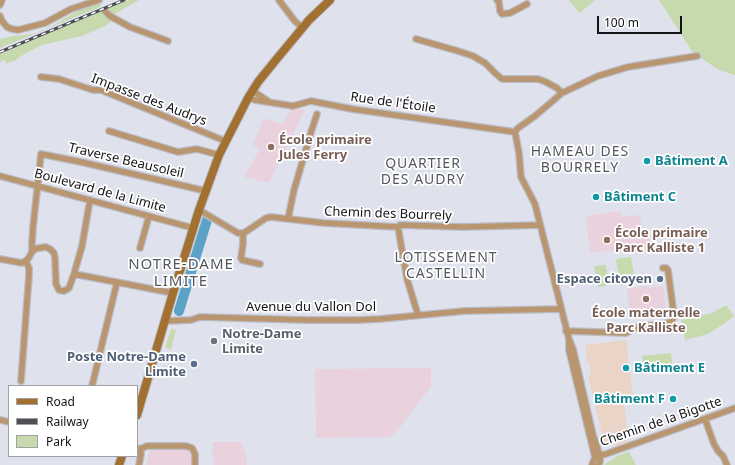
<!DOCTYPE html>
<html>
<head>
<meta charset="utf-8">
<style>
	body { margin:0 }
	#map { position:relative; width:735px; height:465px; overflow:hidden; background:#dfe2ed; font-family:"Noto Sans",sans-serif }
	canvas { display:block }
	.legend { position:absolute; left:8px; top:385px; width:130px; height:72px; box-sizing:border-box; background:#fff; border:1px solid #a0a1a2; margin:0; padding:5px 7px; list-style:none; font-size:12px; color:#121417 }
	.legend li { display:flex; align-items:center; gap:8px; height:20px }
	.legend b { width:20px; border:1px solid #a0a1a2 }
	.scale { position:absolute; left:597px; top:16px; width:85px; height:18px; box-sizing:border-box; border:2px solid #121417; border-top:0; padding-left:5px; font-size:12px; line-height:14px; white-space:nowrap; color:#121417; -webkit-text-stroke:3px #fff; paint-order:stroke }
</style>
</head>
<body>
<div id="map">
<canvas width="735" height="465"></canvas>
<ul class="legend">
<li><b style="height:5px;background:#a27031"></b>Road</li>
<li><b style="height:5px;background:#4d4f54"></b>Railway</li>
<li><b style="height:11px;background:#c6daad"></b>Park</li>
</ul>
<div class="scale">100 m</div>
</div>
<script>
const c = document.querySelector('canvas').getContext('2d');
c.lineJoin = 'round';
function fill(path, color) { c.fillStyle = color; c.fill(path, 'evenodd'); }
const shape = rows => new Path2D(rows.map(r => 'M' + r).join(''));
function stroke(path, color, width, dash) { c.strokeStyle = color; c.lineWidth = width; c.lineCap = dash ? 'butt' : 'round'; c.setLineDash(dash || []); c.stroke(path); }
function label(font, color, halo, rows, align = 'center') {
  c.font = font + ' "Noto Sans",sans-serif'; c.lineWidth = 3.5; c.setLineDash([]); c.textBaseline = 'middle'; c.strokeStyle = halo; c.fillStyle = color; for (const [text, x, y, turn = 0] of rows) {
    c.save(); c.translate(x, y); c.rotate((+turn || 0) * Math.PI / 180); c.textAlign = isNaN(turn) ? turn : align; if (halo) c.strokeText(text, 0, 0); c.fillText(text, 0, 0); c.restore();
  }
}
const commercial = shape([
	[626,340,634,402,624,404,629,441,616,446,615,443,608,444,605,442,603,438,588,376,591,375,590,363,587,363,585,345]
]);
const education = shape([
	[291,108,305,110,269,183,244,177,260,149,253,145,263,118,283,124],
	[620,211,622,217,640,215,642,229,648,228,651,252,634,254,632,247,590,253,586,216],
	[648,286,649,288,663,286,666,310,662,310,663,314,657,315,657,314,636,316,635,313,630,314,627,288],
	[431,368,431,386,398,430,390,437,316,438,315,369],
	[213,442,241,442,246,455,247,465,214,465,212,452,214,446,212,445],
	[151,450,189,450,193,453,193,465,146,465,149,453]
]);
const green = shape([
	[129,0,139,0,113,15,111,15,106,9],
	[568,0,595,0,580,13],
	[659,0,735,0,735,75,731,74,717,69,697,55,694,54],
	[97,3,102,6,0,48,0,39,13,36,33,34,54,25,82,8],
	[104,10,105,17,113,21,108,23,107,25,82,36,42,45,21,56,19,57,20,58,12,62,11,61,7,64,5,60,0,62,0,54],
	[631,257,635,282,620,285,616,259],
	[606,265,609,285,598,287,594,266],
	[726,305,734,316,725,323,708,334,697,337,685,340,681,320,712,313],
	[171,329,176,330,171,349,165,348],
	[671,353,673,370,644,373,642,356],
	[629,452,636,465,604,465,617,456]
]);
const river = shape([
	[179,311,207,220]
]);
const minor = shape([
	[279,0,294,20,302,28],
	[497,0,499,2,500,11,502,14,510,13,527,4],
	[0,5,2,0],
	[105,11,110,16,130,27,168,41],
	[0,16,2,21,7,27,12,29,18,30,45,23,71,9,99,0],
	[416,39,458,51,473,56,485,63,495,73,502,79,538,79,546,82,557,88,562,93],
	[41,77,59,79,93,90,101,90,225,141],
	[253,91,268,101],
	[248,98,255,100,293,106,311,101,352,109,515,132],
	[109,131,178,152,197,149,219,155],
	[0,176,193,228],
	[199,210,238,233,244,233,266,218,271,217,324,223,398,227,400,225,462,227,540,225],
	[288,219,294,190,312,129,317,114],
	[398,227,407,279,418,315],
	[243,233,243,244,241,258,242,260,260,264],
	[140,248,149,216],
	[32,252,32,244,33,227,41,154,81,162,206,191],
	[0,259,22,263,28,259,32,252,35,249,39,248,46,247,50,249,54,253,55,258,56,284,59,290,64,291,69,288,74,274,82,246,90,200],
	[74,274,173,293],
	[164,321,191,320,200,317,306,320,358,320,380,319,464,311,561,309],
	[566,331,626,333,638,327,668,323,672,321,674,316,668,270,666,268,663,268],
	[569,341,569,350,595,457,592,465],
	[21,381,29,275,29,268,26,261],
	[92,386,117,282],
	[705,419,714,444,718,451,723,456,727,465],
	[0,420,9,422],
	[137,448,140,449,141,454,139,465],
	[140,449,147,446,186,446,192,448,195,454,195,465],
	[595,457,606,454,735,408],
	[598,465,600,462,600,456,593,435,573,349,569,339,535,204,521,177,519,153,515,132,518,128,535,116,562,93,598,76,628,67,697,56]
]);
const secondary = shape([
	[137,415,173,293,199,210,219,155,248,98,258,82,275,61,309,20,330,0],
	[119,465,122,456]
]);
const rail = shape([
	[0,52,124,0]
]);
const markers = [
	[271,147,4,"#8d6e63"],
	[647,161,4,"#0f9aa8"],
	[596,197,4,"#0f9aa8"],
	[607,240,4,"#8d6e63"],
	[660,279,4,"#5c6f8a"],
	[646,299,4,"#8d6e63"],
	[214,341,4,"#6b7280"],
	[194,364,4,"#5c6f8a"],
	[626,368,4,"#0f9aa8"],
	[673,399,4,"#0f9aa8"]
];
const streetNames = [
	["Impasse des Audrys",149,100,21],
	["Rue de l'Étoile",393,103,8],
	["Traverse Beausoleil",126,161,13],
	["Boulevard de la Limite",100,191,15],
	["Chemin des Bourrely",388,214,2],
	["Avenue du Vallon Dol",311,307],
	["Chemin de la Bigotte",661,422,-19]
];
const educationNames = [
	["École primaire",279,140],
	["Jules Ferry",279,155],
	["École primaire",615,233],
	["Parc Kalliste 1",615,248],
	["École maternelle",646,313,"center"],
	["Parc Kalliste",646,328,"center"]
];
const cultureNames = [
	["Bâtiment A",655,161],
	["Bâtiment C",604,197],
	["Bâtiment E",634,368],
	["Bâtiment F",665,399,"right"]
];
const serviceNames = [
	["Espace citoyen",652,279],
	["Poste Notre-Dame",186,357],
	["Limite",186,372]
];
const worshipNames = [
	["Notre-Dame",222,334],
	["Limite",222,349]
];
const neighbourhoodNames = [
	["HAMEAU DES",580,152],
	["BOURRELY",580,168],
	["QUARTIER",423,164],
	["DES AUDRY",423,180],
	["LOTISSEMENT",446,258],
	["CASTELLIN",446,274]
];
const quarterNames = [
	["NOTRE-DAME",181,265],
	["LIMITE",181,282]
];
fill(commercial, '#ead4c7');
fill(education, '#e9d1dd');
fill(green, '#c6daad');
stroke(river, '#5ca2c6', 10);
stroke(minor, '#babdc6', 8);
stroke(secondary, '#babdc6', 10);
stroke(minor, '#b99670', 5.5);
stroke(secondary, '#a27031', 8);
stroke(rail, '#4d4f54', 3);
stroke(rail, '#fff', 1.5, [4.5]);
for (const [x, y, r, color] of markers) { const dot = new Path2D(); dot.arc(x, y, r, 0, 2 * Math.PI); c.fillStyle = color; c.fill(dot); stroke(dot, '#fff', 1.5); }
label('13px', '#121417', '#fff', streetNames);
label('bold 13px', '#785e54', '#fff', educationNames, 'left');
label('bold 13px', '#0d838f', '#fff', cultureNames, 'left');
label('bold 13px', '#4e5e75', '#fff', serviceNames, 'right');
label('bold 13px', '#5b616d', '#fff', worshipNames, 'left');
c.letterSpacing = '1px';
label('14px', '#545760', '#fff', neighbourhoodNames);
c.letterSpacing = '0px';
c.letterSpacing = '1px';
label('15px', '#545760', '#fff', quarterNames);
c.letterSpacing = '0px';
</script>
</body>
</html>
